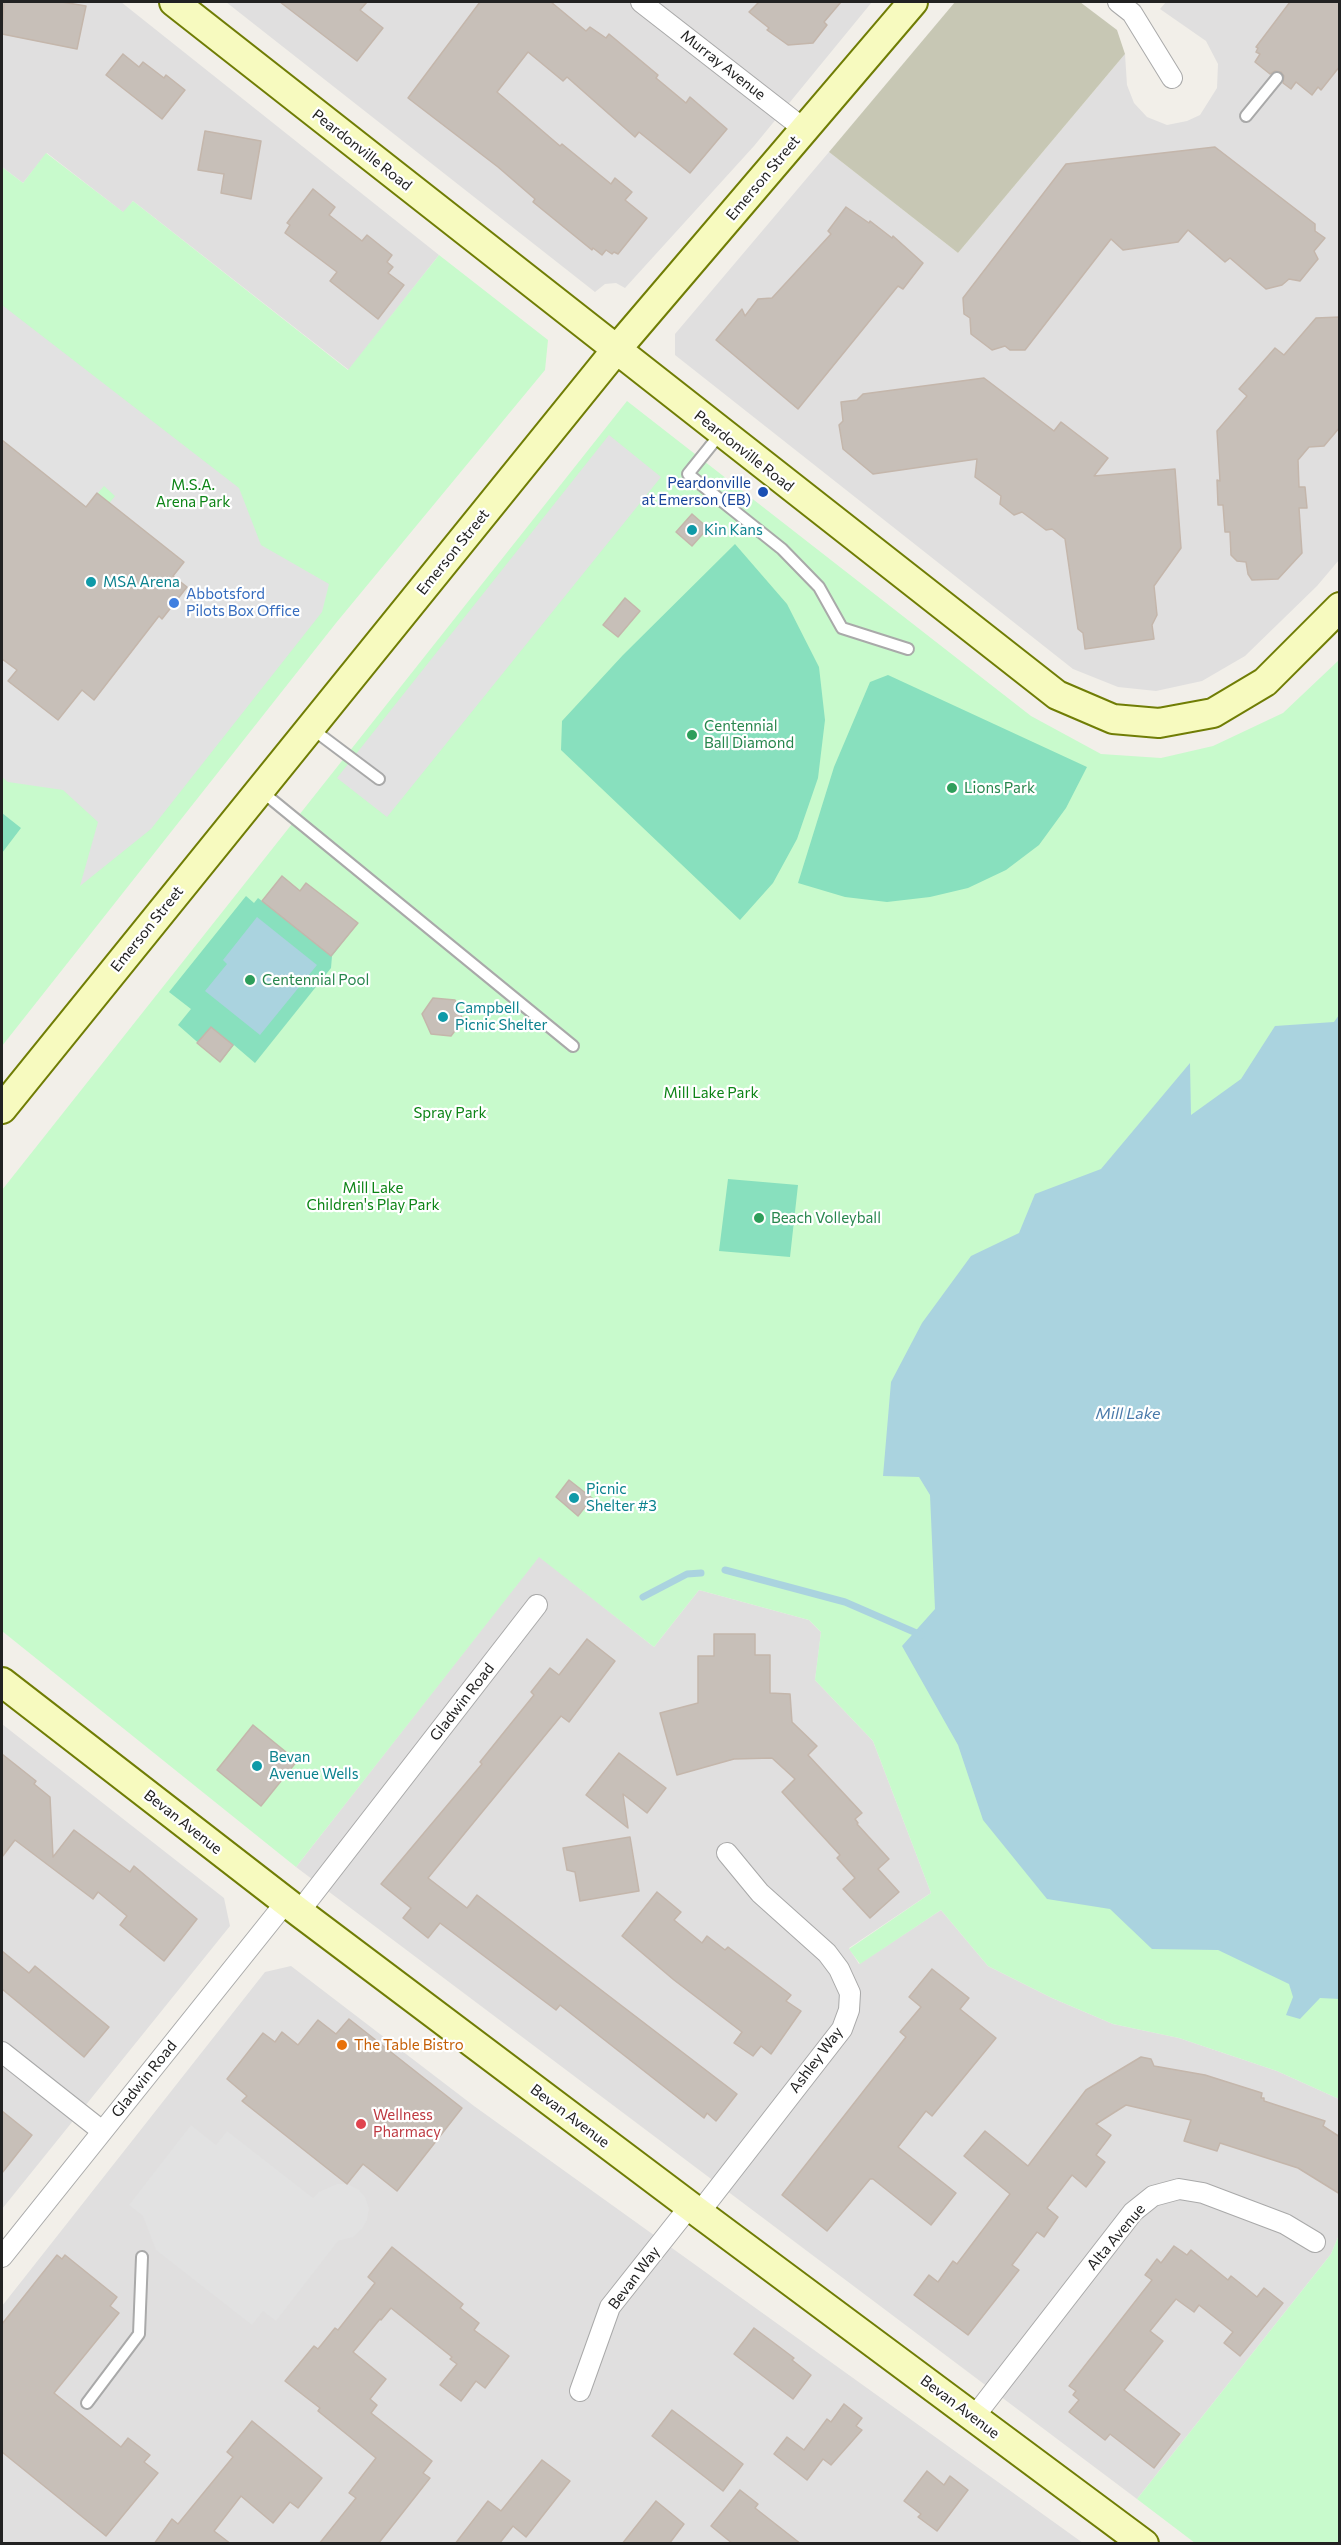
<!DOCTYPE html>
<html>
<head>
<meta charset="utf-8">
<style>
	body { margin:0 }
	#map { position:relative; width:1341px; height:2545px; overflow:hidden; background:#f2efe9; font-family:Commissioner,sans-serif }
	canvas { display:block }
	.frame { position:absolute; inset:0; border:3px solid #222; pointer-events:none }
</style>
</head>
<body>
<div id="map">
<canvas width="1341" height="2545"></canvas>
<div class="frame"></div>
</div>
<script>
const c = document.querySelector('canvas').getContext('2d');
c.lineJoin = 'round';
function fill(path, color) { c.fillStyle = color; c.fill(path, 'evenodd'); }
const shape = rows => new Path2D(rows.map(r => 'M' + r).join(''));
function stroke(path, color, width, dash) { c.strokeStyle = color; c.lineWidth = width; c.lineCap = dash ? 'butt' : 'round'; c.setLineDash(dash || []); c.stroke(path); }
function label(font, color, halo, rows, align = 'center') {
  c.font = font + ' Commissioner,sans-serif'; c.lineWidth = 4.5; c.setLineDash([]); c.textBaseline = 'middle'; c.strokeStyle = halo; c.fillStyle = color; for (const [text, x, y, turn = 0] of rows) {
    c.save(); c.translate(x, y); c.rotate((+turn || 0) * Math.PI / 180); c.textAlign = isNaN(turn) ? turn : align; if (halo) c.strokeText(text, 0, 0); c.fillText(text, 0, 0); c.restore();
  }
}
const residential = shape([
	[2,2,121,2,439,255,349,370,133,201,124,213,47,153,23,183,2,167],
	[226,2,872,2,754,146,625,288,616,283,605,284,595,292],
	[1166,2,1339,2,1339,560,1317,586,1245,656,1202,681,1156,691,1118,687,1073,669,675,355,675,334,829,152,958,253,1125,54,1127,85,1134,103,1147,117,1167,125,1187,121,1200,115,1217,88,1218,64,1206,41,1160,9],
	[539,1556,654,1647,699,1590,809,1620,821,1632,815,1680,873,1741,931,1893,849,1948,859,1964,941,1910,988,1966,1052,1998,1113,2024,1179,2038,1277,2071,1339,2099,1339,2235,1331,2254,1137,2499,296,1867],
	[2,1724,224,1898,230,1926,2,2209],
	[291,1966,474,2106,1083,2543,2,2543,2,2306,265,1972]
]);
const construction = shape([
	[955,2,1080,2,1117,30,1125,54,958,253,829,152]
]);
const park = shape([
	[46,153,123,212,133,201,348,370,439,255,548,340,545,370,336,623,2,1046,2,167,23,183],
	[627,401,1031,716,1101,754,1161,758,1213,746,1283,713,1339,660,1339,2099,1277,2071,1179,2038,1113,2024,1052,1998,988,1966,941,1910,860,1964,849,1949,931,1893,873,1741,815,1680,821,1632,809,1620,699,1590,654,1647,539,1557,296,1867,2,1631,2,1190],
	[1339,2235,1339,2543,1195,2543,1137,2499,1331,2254]
]);
const pitch = shape([
	[735,544,787,604,819,667,825,720,818,778,797,839,773,883,740,920,561,750,562,721,623,655],
	[888,675,1087,767,1066,808,1039,845,1006,870,968,888,930,897,887,902,845,897,798,883,834,767,870,682],
	[2,813,21,828,2,853],
	[282,876,300,891,306,883,358,923,332,956,331,968,255,1063,234,1045,220,1062,178,1025,191,1009,169,992,246,896,254,903,258,898,262,901],
	[728,1179,798,1185,790,1257,719,1251]
]);
const parking = shape([
	[2,305,239,488,261,545,329,584,322,612,151,829,80,886,98,822,63,790,8,782,2,777,2,659,17,670,9,681,58,720,82,690,94,699,159,616,162,618,173,576,184,562,121,512,99,516,115,496,104,486,86,507,2,440],
	[609,435,661,477,387,817,337,778],
	[191,2125,216,2145,227,2131,313,2198,319,2192,337,2184,347,2184,359,2190,365,2197,369,2209,367,2220,362,2229,353,2237,338,2241,276,2321,263,2311,252,2325,156,2250,143,2216,129,2205]
]);
const water = shape([
	[257,917,317,965,260,1035,205,991,227,964,223,960],
	[1339,1015,1340,1999,1320,1998,1300,2019,1286,2015,1293,1997,1289,1984,1218,1950,1152,1949,1110,1909,1047,1899,983,1820,958,1745,902,1646,935,1609,930,1495,919,1477,883,1476,891,1382,922,1323,971,1256,1019,1233,1035,1194,1101,1169,1190,1063,1191,1115,1241,1079,1275,1026,1334,1022]
]);
const stream = shape([
	[725,1570,845,1602,921,1635],
	[643,1597,687,1574,701,1573]
]);
const building = shape([
	[4,2,62,2,86,6,77,49,2,34,4,2],
	[280,2,367,2,360,10,383,28,357,61,280,2],
	[480,2,551,2,586,31,590,27,606,38,609,34,658,75,656,78,686,103,690,97,727,129,690,173,639,132,635,137,567,77,563,81,528,52,497,92,560,146,562,144,611,184,615,178,632,192,625,200,647,218,618,254,614,252,612,254,606,250,602,255,593,248,592,250,533,202,535,199,498,167,408,98,480,2],
	[759,2,841,2,824,22,827,25,813,43,788,45,767,30,769,28,749,12,759,2],
	[1290,2,1340,2,1340,66,1321,90,1318,87,1312,95,1296,82,1291,89,1283,83,1284,76,1281,72,1275,71,1270,74,1255,62,1260,54,1256,52,1258,48,1256,47,1290,2],
	[123,54,139,67,143,62,164,78,166,75,185,90,162,119,106,75,123,54],
	[205,131,261,141,251,199,221,193,224,174,198,170,205,131],
	[1215,147,1315,224,1315,231,1325,238,1314,251,1318,259,1300,281,1289,279,1282,285,1266,289,1230,258,1225,262,1188,230,1178,242,1123,250,1111,239,1025,350,1010,350,1005,346,992,350,971,334,970,318,964,314,963,298,1066,164,1215,147],
	[313,189,335,207,329,215,362,241,367,235,392,255,387,262,393,267,388,273,404,285,378,319,330,281,337,272,285,233,290,225,287,223,313,189],
	[846,207,869,223,870,221,892,238,893,236,923,263,903,289,898,286,798,409,716,340,742,309,745,316,758,299,772,298,831,234,828,231,846,207],
	[1340,317,1340,427,1324,446,1309,447,1298,460,1299,487,1305,487,1307,508,1299,508,1302,553,1278,579,1252,580,1248,574,1246,562,1237,561,1231,555,1230,532,1225,532,1223,505,1218,505,1217,480,1220,481,1217,431,1247,396,1239,389,1275,348,1284,355,1316,318,1340,317],
	[984,378,1054,431,1061,422,1108,458,1094,476,1175,469,1181,548,1154,586,1157,615,1152,625,1154,639,1085,649,1083,633,1078,629,1065,539,1052,529,1046,530,1022,512,1014,515,1000,504,1001,496,975,477,977,459,873,474,843,449,839,425,843,421,841,402,857,400,863,394,984,378],
	[2,440,86,507,97,493,184,562,173,576,187,587,162,619,159,616,94,700,82,690,58,720,8,681,17,670,2,659,2,440],
	[692,514,708,528,692,546,676,532,692,514],
	[625,598,640,611,618,637,603,625,625,598],
	[282,876,300,891,306,883,358,923,331,956,262,901,282,876],
	[433,998,455,1000,463,1020,451,1036,431,1034,422,1014,433,998],
	[211,1027,233,1045,220,1062,197,1043,211,1027],
	[569,1480,592,1498,578,1516,556,1497,569,1480],
	[714,1634,755,1634,755,1655,770,1655,770,1693,790,1694,792,1722,817,1746,808,1755,862,1813,855,1819,858,1823,857,1824,889,1859,878,1869,899,1892,870,1918,843,1889,855,1878,837,1858,840,1855,782,1792,795,1779,772,1758,734,1759,677,1775,660,1713,698,1703,698,1656,714,1656,714,1634],
	[587,1639,615,1661,569,1722,561,1716,428,1878,467,1908,477,1895,737,2094,716,2121,707,2113,704,2118,560,2005,556,2010,440,1923,428,1938,403,1918,411,1908,381,1884,482,1764,480,1762,534,1695,531,1692,550,1668,559,1675,587,1639],
	[253,1725,297,1761,261,1806,217,1770,253,1725],
	[619,1753,666,1788,647,1813,623,1794,628,1828,586,1795,619,1753],
	[2,1754,36,1781,34,1784,50,1797,53,1857,74,1830,130,1872,134,1866,197,1919,164,1961,120,1925,127,1916,98,1892,93,1899,15,1840,2,1857,2,1754],
	[630,1837,639,1891,580,1901,575,1872,567,1870,563,1848,630,1837],
	[657,1892,681,1912,674,1920,702,1943,707,1936,725,1950,728,1947,791,1995,786,2001,801,2011,771,2054,761,2046,753,2056,734,2043,742,2032,674,1980,622,1936,657,1892],
	[2,1951,29,1973,35,1966,109,2027,84,2057,2,1989,2,1951],
	[932,1969,969,1998,960,2009,996,2038,932,2116,926,2111,898,2147,956,2193,931,2225,873,2179,870,2179,827,2231,782,2195,906,2037,900,2032,921,2007,909,1997,932,1969],
	[349,2019,462,2108,397,2191,363,2164,347,2184,242,2101,247,2096,227,2079,263,2033,275,2042,282,2032,298,2045,318,2020,336,2034,349,2019],
	[1141,2057,1151,2059,1154,2066,1205,2075,1262,2093,1261,2098,1264,2098,1264,2101,1325,2121,1323,2126,1340,2137,1340,2194,1298,2168,1220,2143,1217,2151,1184,2141,1191,2120,1126,2105,1096,2124,1111,2135,1096,2155,1105,2162,1086,2187,1072,2175,1047,2208,1058,2217,1044,2237,1037,2232,1012,2265,1019,2270,968,2335,914,2295,929,2275,938,2282,953,2261,957,2264,1010,2194,964,2156,985,2131,1028,2166,1086,2090,1141,2057],
	[2,2111,32,2135,2,2173,2,2111],
	[1174,2246,1187,2255,1191,2250,1228,2280,1231,2276,1257,2297,1264,2288,1283,2303,1240,2356,1224,2343,1233,2332,1199,2305,1194,2312,1176,2299,1150,2331,1163,2341,1124,2390,1180,2434,1154,2468,1110,2434,1105,2440,1069,2412,1079,2400,1073,2395,1076,2391,1069,2386,1152,2280,1145,2275,1157,2259,1161,2263,1174,2246],
	[392,2247,463,2304,460,2308,479,2323,474,2330,509,2356,485,2388,476,2381,461,2401,440,2385,457,2364,450,2359,452,2357,391,2308,381,2320,380,2319,353,2352,386,2379,370,2399,377,2405,371,2413,432,2461,423,2473,430,2478,378,2544,319,2544,356,2498,349,2493,376,2458,318,2411,320,2408,285,2381,314,2346,318,2349,335,2328,338,2330,375,2283,368,2277,392,2247],
	[57,2255,62,2259,65,2255,117,2297,110,2306,119,2313,54,2393,121,2447,128,2438,150,2455,144,2462,158,2473,106,2536,2,2452,2,2324,57,2255],
	[754,2328,794,2358,792,2360,811,2375,793,2399,734,2354,754,2328],
	[844,2404,862,2418,856,2426,862,2430,831,2465,823,2459,807,2480,774,2454,787,2437,804,2450,827,2419,831,2422,844,2404],
	[672,2410,743,2464,723,2491,652,2436,672,2410],
	[252,2421,322,2478,298,2508,290,2502,273,2523,241,2496,214,2531,231,2544,154,2544,172,2519,178,2524,233,2457,227,2452,252,2421],
	[542,2460,570,2481,526,2537,513,2526,499,2544,455,2544,488,2501,501,2511,542,2460],
	[927,2471,944,2485,950,2476,968,2490,937,2531,918,2517,921,2514,904,2501,927,2471],
	[740,2490,758,2504,755,2508,801,2544,733,2544,711,2526,740,2490],
	[656,2501,684,2524,669,2544,622,2544,656,2501]
]);
const lane = shape([
	[1246,116,1277,78],
	[721,433,688,474,782,549,819,587,842,628,908,649],
	[311,728,379,779],
	[260,790,573,1046],
	[87,2403,139,2334,142,2257]
]);
const street = shape([
	[641,2,804,129],
	[1118,2,1132,13,1172,78],
	[299,1912,537,1605],
	[2,2052,102,2131],
	[699,2213,842,2029,849,2010,850,1993,839,1969,827,1953,760,1893,727,1853],
	[2,2257,286,1902],
	[580,2391,610,2307,690,2206],
	[974,2417,1133,2212,1153,2196,1179,2189,1203,2193,1285,2224,1315,2242]
]);
const secondary = shape([
	[174,2,1057,695,1113,719,1159,723,1213,713,1265,682,1340,607],
	[2,1109,616,350,913,2],
	[2,1682,299,1912,699,2213,1144,2544]
]);
const markers = [
	[763,492,6,"#1a4fb4"],
	[692,530,6,"#0f9aa8"],
	[91,582,6,"#0f9aa8"],
	[174,603,6,"#3f7fe0"],
	[692,735,6,"#2e9e5b"],
	[952,788,6,"#2e9e5b"],
	[250,980,6,"#2e9e5b"],
	[443,1017,6,"#0f9aa8"],
	[759,1218,6,"#2e9e5b"],
	[574,1498,6,"#0f9aa8"],
	[257,1766,6,"#0f9aa8"],
	[342,2045,6,"#e8710a"],
	[361,2124,6,"#e0444e"]
];
const streetNames = [
	["Murray Avenue",723,65,38],
	["Peardonville Road",362,150,38],
	["Emerson Street",763,178,-50],
	["Peardonville Road",744,451,38],
	["Emerson Street",453,552,-51],
	["Emerson Street",147,929,-51],
	["Gladwin Road",462,1702,-52],
	["Bevan Avenue",183,1822,38],
	["Ashley Way",816,2060,-53],
	["Gladwin Road",144,2079,-51],
	["Bevan Avenue",570,2116,37],
	["Alta Avenue",1116,2237,-50],
	["Bevan Way",634,2278,-53],
	["Bevan Avenue",960,2407,37]
];
const transitNames = [
	["Peardonville",751,483],
	["at Emerson (EB)",751,500]
];
const parkNames = [
	["M.S.A.",193,485],
	["Arena Park",193,502],
	["Mill Lake Park",711,1093],
	["Spray Park",450,1113],
	["Mill Lake",373,1188],
	["Children's Play Park",373,1205]
];
const cultureNames = [
	["Kin Kans",704,530],
	["MSA Arena",103,582],
	["Campbell",455,1008],
	["Picnic Shelter",455,1025],
	["Picnic",586,1489],
	["Shelter #3",586,1506],
	["Bevan",269,1757],
	["Avenue Wells",269,1774]
];
const shopNames = [
	["Abbotsford",186,594],
	["Pilots Box Office",186,611]
];
const leisureNames = [
	["Centennial",704,726],
	["Ball Diamond",704,743],
	["Lions Park",964,788],
	["Centennial Pool",262,980],
	["Beach Volleyball",771,1218]
];
const foodNames = [
	["The Table Bistro",354,2045]
];
const healthNames = [
	["Wellness",373,2115],
	["Pharmacy",373,2132]
];
const waterNames = [
	["Mill Lake",1128,1414]
];
fill(residential, '#e0dfdf');
fill(construction, '#c7c7b4');
fill(park, '#c8facc');
fill(pitch, '#88e0be');
fill(parking, '#e2e2e2');
fill(water, '#aad3df');
stroke(stream, '#aad3df', 7);
fill(building, '#c7bfb8');
stroke(building, '#c4b6ab', 1.5);
stroke(lane, '#a9a9a9', 14);
stroke(street, '#a9a9a9', 22);
stroke(secondary, '#707d05', 32);
stroke(lane, '#fff', 10);
stroke(street, '#fff', 20);
stroke(secondary, '#f7fabf', 28);
for (const [x, y, r, color] of markers) { const dot = new Path2D(); dot.arc(x, y, r, 0, 2 * Math.PI); c.fillStyle = color; c.fill(dot); stroke(dot, '#fff', 2); }
label('15px', '#222', '#fff', streetNames);
label('15px', '#164399', '#fff', transitNames, 'right');
label('15px', '#0c8416', '#fff', parkNames);
label('15px', '#0d838f', '#fff', cultureNames, 'left');
label('15px', '#366cbe', '#fff', shopNames, 'left');
label('15px', '#27864d', '#fff', leisureNames, 'left');
label('15px', '#c56008', '#fff', foodNames, 'left');
label('15px', '#be3a42', '#fff', healthNames, 'left');
label('italic 16px', '#4a7aab', '#fff', waterNames);
</script>
</body>
</html>
